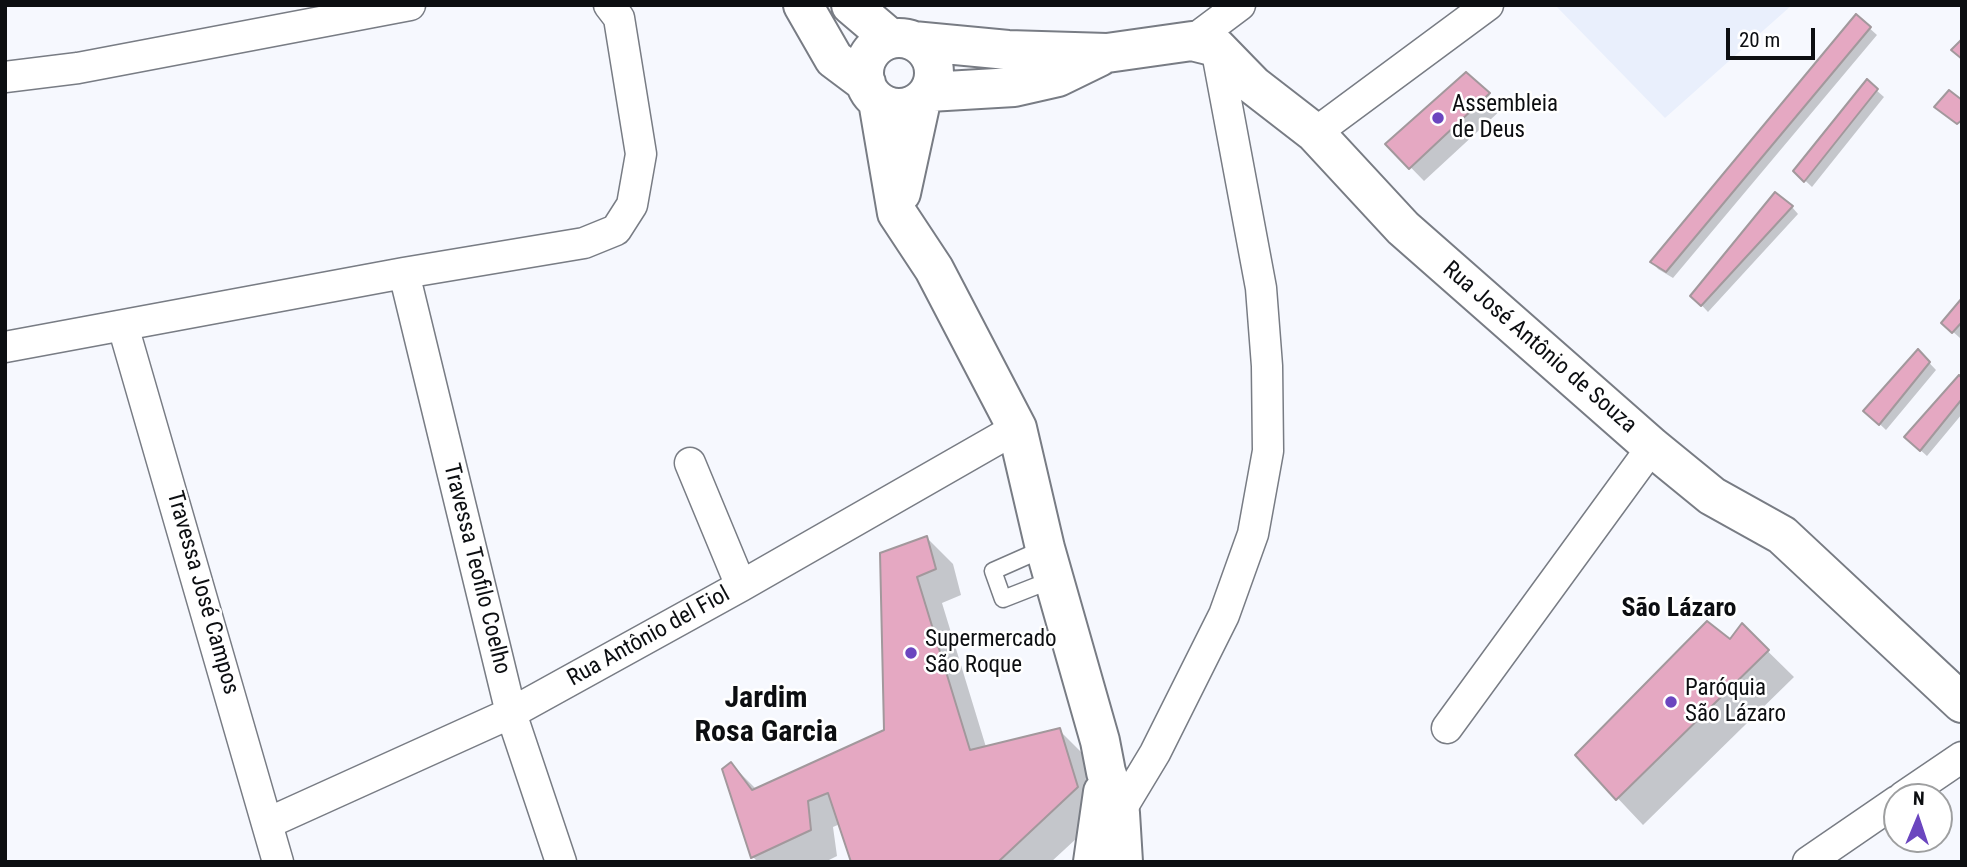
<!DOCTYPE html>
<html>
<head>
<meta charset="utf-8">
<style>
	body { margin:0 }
	#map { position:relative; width:1967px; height:867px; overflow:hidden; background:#f6f8fe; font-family:"Roboto Condensed",sans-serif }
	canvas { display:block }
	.frame { position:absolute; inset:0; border:7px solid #0c0e11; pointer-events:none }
	.north { position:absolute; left:1883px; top:783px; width:70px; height:70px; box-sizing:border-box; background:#fff; border:2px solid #9e9fa0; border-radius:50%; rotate:2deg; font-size:19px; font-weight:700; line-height:28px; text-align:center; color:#0c0e11 }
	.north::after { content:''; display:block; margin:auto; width:24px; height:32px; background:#6b46bf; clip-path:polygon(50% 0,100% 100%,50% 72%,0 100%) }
	.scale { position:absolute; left:1726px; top:28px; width:89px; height:32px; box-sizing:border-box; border:4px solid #0c0e11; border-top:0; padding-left:9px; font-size:21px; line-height:24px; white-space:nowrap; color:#0c0e11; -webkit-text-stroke:5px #fff; paint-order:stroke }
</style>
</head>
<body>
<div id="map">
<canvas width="1967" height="867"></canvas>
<div class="frame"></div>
<div class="north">N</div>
<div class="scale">20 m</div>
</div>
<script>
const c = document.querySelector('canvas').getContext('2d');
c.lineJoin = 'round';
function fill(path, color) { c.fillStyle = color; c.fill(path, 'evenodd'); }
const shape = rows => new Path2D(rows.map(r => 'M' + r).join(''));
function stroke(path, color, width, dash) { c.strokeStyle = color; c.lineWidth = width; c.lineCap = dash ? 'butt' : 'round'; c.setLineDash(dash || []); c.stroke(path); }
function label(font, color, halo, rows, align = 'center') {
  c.font = font + ' "Roboto Condensed",sans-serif'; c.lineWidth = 5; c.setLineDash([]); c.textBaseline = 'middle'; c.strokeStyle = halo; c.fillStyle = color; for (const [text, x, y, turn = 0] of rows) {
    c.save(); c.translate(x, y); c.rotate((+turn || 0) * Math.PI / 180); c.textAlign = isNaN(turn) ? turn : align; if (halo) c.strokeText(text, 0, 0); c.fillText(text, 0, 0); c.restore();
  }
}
const built = shape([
	[1555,5,1792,5,1665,118]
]);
const shadow = shape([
	[1856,16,1877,35,1673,278,1658,269,1652,262],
	[1466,74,1503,108,1424,181,1388,144],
	[1867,82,1884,97,1812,187,1795,171],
	[1792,207,1798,214,1708,312,1692,295],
	[1962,301,1962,335,1960,338,1943,323],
	[1918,351,1936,370,1886,430,1866,411],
	[1962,380,1962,414,1927,456,1906,437],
	[927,538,953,564,961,595,942,603,986,747,1059,730,1085,756,1103,814,1051,862,853,862,840,824,833,827,837,856,825,862,758,862,753,857,724,769,731,764,757,790,886,731,882,554],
	[1742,626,1794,677,1643,825,1577,755,1730,642]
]);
const building = shape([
	[1856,14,1871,27,1666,272,1650,262,1856,14],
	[1962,39,1962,59,1951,50,1962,39],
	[1466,72,1490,93,1409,169,1385,144,1466,72],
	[1867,79,1878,89,1804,182,1793,171,1867,79],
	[1949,90,1962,100,1962,120,1957,124,1934,107,1949,90],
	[1775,192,1793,206,1701,306,1690,296,1775,192],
	[1962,298,1962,322,1952,333,1941,323,1962,298],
	[1918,349,1930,362,1879,425,1863,411,1918,349],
	[1959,375,1962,378,1962,399,1920,451,1904,437,1959,375],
	[927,536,936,569,917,577,970,750,1060,728,1078,787,998,862,851,862,828,793,808,801,811,830,751,858,722,769,731,762,752,790,884,730,880,553,927,536],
	[1707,621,1730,639,1742,623,1769,650,1616,800,1575,755,1707,621]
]);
const lane = shape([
	[1045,548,993,571,1003,599,1054,579]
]);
const street = shape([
	[1192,41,1240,5],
	[5,77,78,68,410,5],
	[1315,133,1488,5],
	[404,273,511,713,561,862],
	[123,326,278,862],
	[5,347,404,273,584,243,616,230,632,205,641,154,619,18,609,5],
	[690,463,741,586],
	[1447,728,1652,447],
	[1903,797,1962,757],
	[268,823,511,713,741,586,1017,428],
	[1111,826,1155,753,1224,615,1253,534,1268,451,1267,366,1261,288,1216,47],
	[1808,862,1897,801]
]);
const secondary = shape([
	[803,5,834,59,866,83],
	[851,5,891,39],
	'864 73a35 35 0 1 1 70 0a35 35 0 1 1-70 0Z',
	[913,41,1008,50,1107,53,1192,41,1216,47,1253,85,1315,133,1403,228,1652,447,1712,496,1782,535,1962,703],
	[929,92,1014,87,1058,77,1099,57],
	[878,101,897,213,934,269,1017,428,1045,548,1100,741,1106,772,1120,813,1123,862],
	[901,193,921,101],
	[1093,862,1103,792]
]);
const markers = [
	[1438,118,7,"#6b46bf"],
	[911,653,7,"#6b46bf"],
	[1671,702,7,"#6b46bf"]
];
const poiNames = [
	["Assembleia",1452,105],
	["de Deus",1452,131],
	["Supermercado",925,640],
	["São Roque",925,666],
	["Paróquia",1685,689],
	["São Lázaro",1685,715]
];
const streetNames = [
	["Rua José Antônio de Souza",1539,348,41],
	["Travessa Teofilo Coelho",476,569,76],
	["Travessa José Campos",202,593,74],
	["Rua Antônio del Fiol",649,637,-29]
];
const quarterNames = [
	["São Lázaro",1679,609]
];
const districtNames = [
	["Jardim",766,699],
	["Rosa Garcia",766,733]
];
fill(built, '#e9effc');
fill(shadow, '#0003');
fill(building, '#e5a8c2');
stroke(building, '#a2989c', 2);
stroke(lane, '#787c84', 19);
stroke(street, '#787c84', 33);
stroke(secondary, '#787c84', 42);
stroke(lane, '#fff', 16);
stroke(street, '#fff', 30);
stroke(secondary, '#fff', 38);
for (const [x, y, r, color] of markers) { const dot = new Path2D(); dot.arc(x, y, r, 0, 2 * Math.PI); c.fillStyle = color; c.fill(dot); stroke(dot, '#fff', 2.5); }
label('23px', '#0c0e11', '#fff', poiNames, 'left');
label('23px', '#0c0e11', '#fff', streetNames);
label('bold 26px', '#0c0e11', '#fff', quarterNames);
label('bold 30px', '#0c0e11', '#fff', districtNames);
</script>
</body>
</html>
